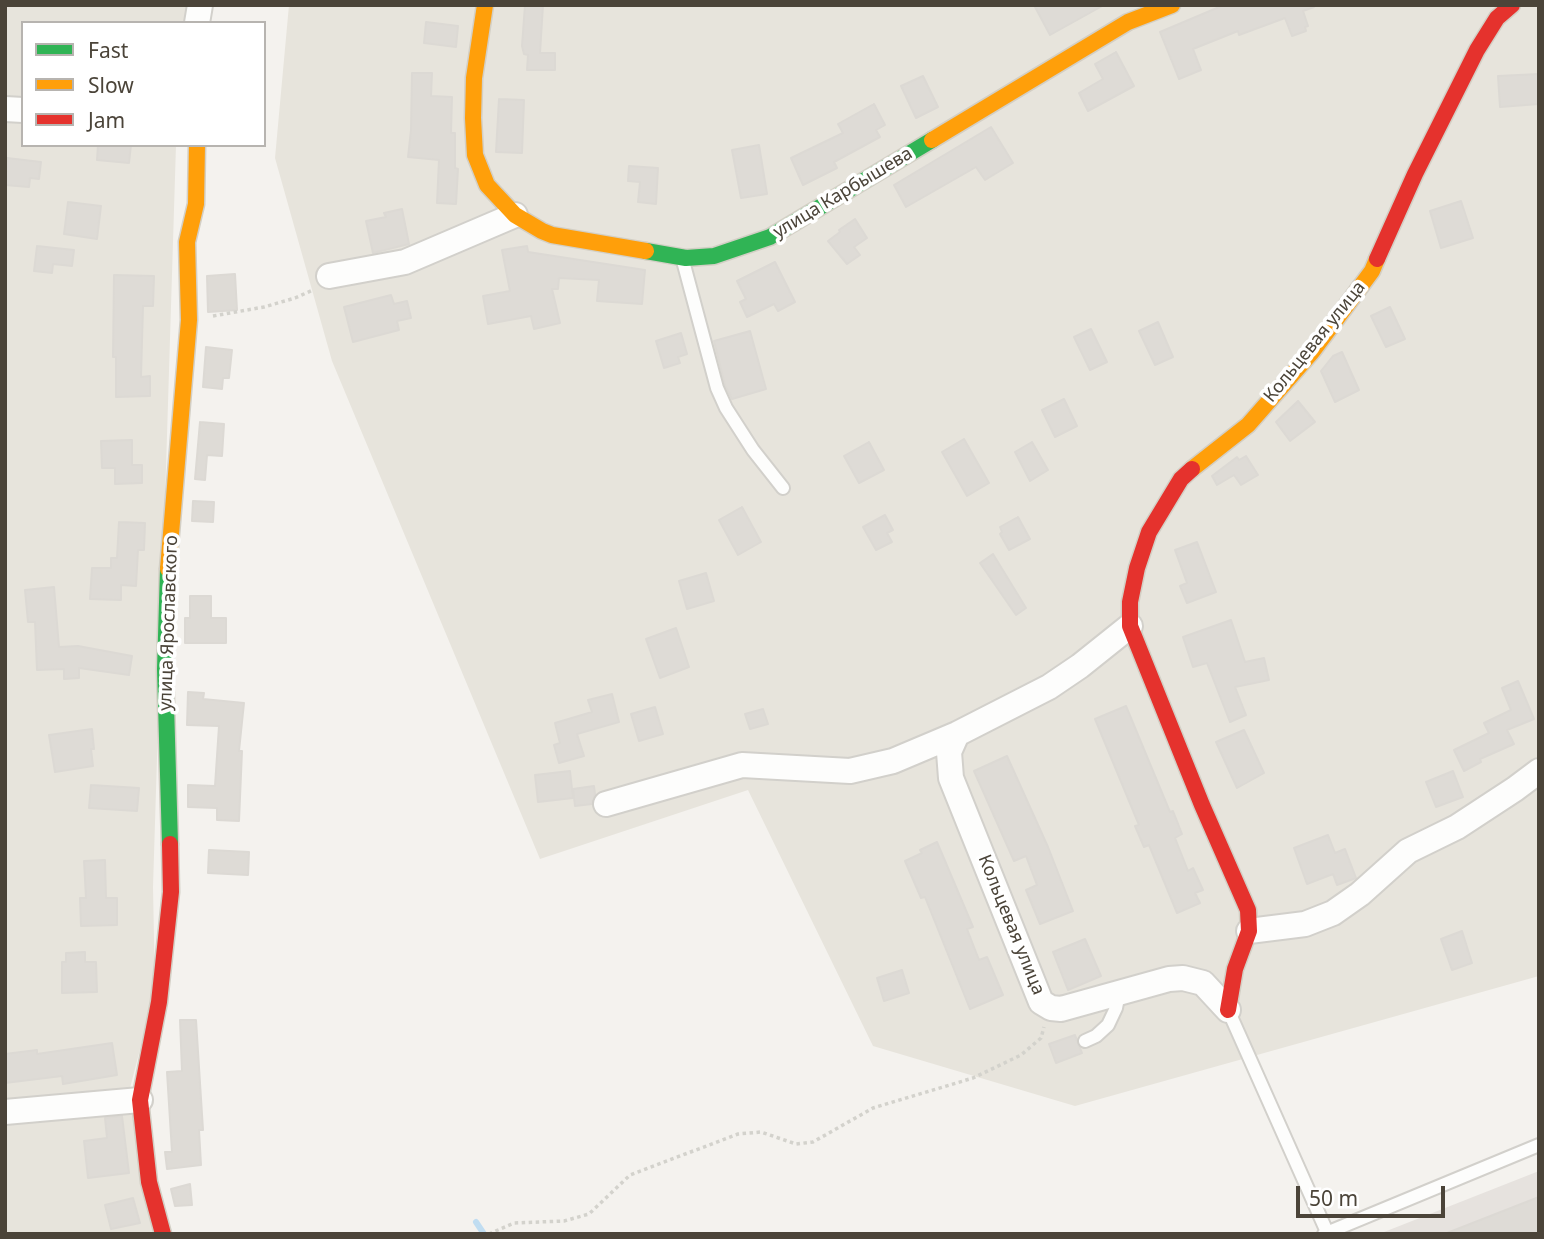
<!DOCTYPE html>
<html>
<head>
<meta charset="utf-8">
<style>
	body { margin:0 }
	#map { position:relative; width:1544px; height:1239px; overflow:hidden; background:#f4f2ee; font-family:"Noto Sans",sans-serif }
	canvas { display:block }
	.frame { position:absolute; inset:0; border:7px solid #4b4439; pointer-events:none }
	.legend { position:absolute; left:21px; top:21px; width:245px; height:126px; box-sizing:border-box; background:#fff; border:2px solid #b7b4b0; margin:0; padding:9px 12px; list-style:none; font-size:21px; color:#4b4439 }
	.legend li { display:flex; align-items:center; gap:14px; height:35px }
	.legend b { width:35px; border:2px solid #b7b4b0 }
	.scale { position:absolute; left:1296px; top:1186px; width:149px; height:32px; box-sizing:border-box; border:4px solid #4b4439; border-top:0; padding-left:9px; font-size:21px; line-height:24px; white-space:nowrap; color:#4b4439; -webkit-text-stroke:5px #fff; paint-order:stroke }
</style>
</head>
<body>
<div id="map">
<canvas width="1544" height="1239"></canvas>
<div class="frame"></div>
<ul class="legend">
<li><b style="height:9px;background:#30b455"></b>Fast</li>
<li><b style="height:9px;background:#ff9f0a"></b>Slow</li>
<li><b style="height:9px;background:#e5322d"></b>Jam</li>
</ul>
<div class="scale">50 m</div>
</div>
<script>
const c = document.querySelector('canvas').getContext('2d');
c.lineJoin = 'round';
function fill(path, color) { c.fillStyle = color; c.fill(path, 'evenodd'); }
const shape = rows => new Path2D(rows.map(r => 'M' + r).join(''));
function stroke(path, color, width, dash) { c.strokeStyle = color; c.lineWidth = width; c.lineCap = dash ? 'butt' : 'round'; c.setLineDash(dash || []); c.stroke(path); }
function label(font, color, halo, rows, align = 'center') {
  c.font = font + ' "Noto Sans",sans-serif'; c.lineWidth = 7; c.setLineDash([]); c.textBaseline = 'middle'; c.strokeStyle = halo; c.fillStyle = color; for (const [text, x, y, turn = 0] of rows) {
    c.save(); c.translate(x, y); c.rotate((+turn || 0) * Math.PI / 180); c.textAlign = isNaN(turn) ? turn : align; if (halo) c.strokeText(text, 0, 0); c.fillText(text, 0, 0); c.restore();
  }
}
const residential = shape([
	[5,5,192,5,190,23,23,23,23,145,176,145,153,887,155,991,129,1092,164,1234,5,1234],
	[289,5,1539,5,1539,976,1075,1106,873,1046,748,790,540,859,332,361,275,158]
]);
const industrial = shape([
	[1539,1171,1539,1234,1379,1234]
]);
const stream = shape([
	[476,1222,484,1234]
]);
const building = shape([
	[525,5,543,5,540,53,555,53,555,70,527,70,528,55,524,54,522,46,525,5],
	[1034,5,1104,5,1050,35,1034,5],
	[1224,5,1314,5,1314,7,1303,11,1308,26,1305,27,1306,31,1292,36,1285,18,1239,35,1238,31,1193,49,1201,70,1179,79,1160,32,1224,5],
	[426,22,458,26,456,47,424,43,426,22],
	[1116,52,1134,86,1088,111,1079,93,1103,79,1095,64,1116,52],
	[412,73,432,73,431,96,452,97,451,133,455,133,455,168,458,169,456,204,437,203,439,160,408,157,411,130,412,73],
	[1539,74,1539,104,1500,107,1498,76,1539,74],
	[923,76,938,107,916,118,901,86,923,76],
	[499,99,524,100,522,153,496,152,499,99],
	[874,104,885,125,876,130,880,137,834,162,837,168,803,185,791,158,843,133,838,124,874,104],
	[991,127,1013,163,985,180,976,167,906,207,894,185,991,127],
	[98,145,131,145,129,163,97,160,98,145],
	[759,145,767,194,741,198,732,150,759,145],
	[7,158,41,162,39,179,30,178,29,187,5,185,7,158],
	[629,166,658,168,656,204,638,202,640,182,628,181,629,166],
	[1461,201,1473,238,1441,248,1430,211,1461,201],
	[68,202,101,206,97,239,64,234,68,202],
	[402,209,409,244,373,253,366,221,386,217,384,213,402,209],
	[855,219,867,238,854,247,860,255,847,264,828,241,840,232,839,230,855,219],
	[37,246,74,250,72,266,53,264,52,273,34,271,37,246],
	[527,246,528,252,645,270,642,304,597,301,599,280,559,278,558,289,552,289,560,323,534,329,531,316,488,324,483,296,510,291,502,250,527,246],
	[775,262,795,302,778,311,774,304,747,317,740,302,746,299,737,281,775,262],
	[235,274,237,310,208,312,207,276,235,274],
	[114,275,154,276,153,306,143,306,141,377,150,376,150,396,116,397,116,357,113,357,114,275],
	[391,295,394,304,407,301,411,318,397,321,399,330,353,342,344,307,391,295],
	[1390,307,1405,339,1386,347,1371,316,1390,307],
	[1158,322,1173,357,1155,365,1139,331,1158,322],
	[1091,329,1107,362,1090,370,1074,337,1091,329],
	[750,331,766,389,732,399,725,385,714,341,750,331],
	[681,333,687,354,678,357,680,363,664,368,656,341,681,333],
	[206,347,232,350,229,378,223,378,222,389,203,387,206,347],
	[1342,352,1359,390,1335,402,1321,371,1333,356,1342,352],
	[1064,399,1077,426,1055,437,1042,410,1064,399],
	[1298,401,1315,422,1290,441,1276,422,1298,401],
	[200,422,224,424,222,456,207,455,205,480,195,479,200,422],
	[964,439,989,483,967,496,942,452,964,439],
	[132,440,132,465,142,465,142,483,115,484,115,468,102,468,101,441,132,440],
	[869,442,884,470,859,483,844,456,869,442],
	[1032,442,1048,470,1030,481,1015,452,1032,442],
	[1246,456,1258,475,1241,485,1234,475,1217,485,1212,476,1237,457,1239,460,1246,456],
	[193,501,214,502,213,522,192,521,193,501],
	[742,507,761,542,738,555,719,520,742,507],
	[885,515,893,530,887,533,892,542,876,550,863,527,885,515],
	[1018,517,1030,539,1009,550,1000,534,1002,532,1000,527,1018,517],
	[119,522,145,523,144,550,138,550,136,586,121,585,121,600,90,599,92,568,111,568,111,558,117,558,119,522],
	[1197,542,1216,592,1187,603,1180,586,1187,583,1175,550,1197,542],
	[993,554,1026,608,1016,615,980,563,993,554],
	[706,573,714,601,687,609,679,581,706,573],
	[54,587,59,647,78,646,132,656,129,675,79,668,79,678,64,679,64,669,37,670,35,622,28,622,25,590,54,587],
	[190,596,211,596,211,618,226,618,226,643,185,643,185,618,190,618,190,596],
	[1231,620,1245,662,1264,658,1269,680,1235,687,1246,715,1230,722,1207,663,1193,667,1183,637,1231,620],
	[676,628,689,667,660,678,646,639,676,628],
	[1518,681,1534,719,1507,730,1514,744,1480,759,1481,762,1464,771,1454,750,1489,733,1484,723,1511,710,1502,688,1518,681],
	[188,692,204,693,203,699,244,703,239,751,242,751,239,821,217,820,217,808,188,807,188,785,215,786,219,726,187,725,188,692],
	[612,694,619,722,577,734,584,756,559,763,554,745,560,743,555,723,592,712,588,700,612,694],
	[1126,706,1170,812,1173,811,1182,834,1175,838,1188,871,1193,868,1203,890,1195,893,1200,903,1177,913,1149,845,1144,847,1135,826,1139,825,1095,719,1126,706],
	[655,707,663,734,639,741,631,714,655,707],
	[763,709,768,724,750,729,745,714,763,709],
	[92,729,94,749,91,749,93,766,55,772,49,735,92,729],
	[1244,730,1264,773,1237,788,1216,742,1244,730],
	[1007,756,1048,847,1073,911,1040,924,1026,890,1037,885,1026,856,1014,861,974,771,1007,756],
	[570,771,573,798,538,802,535,775,570,771],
	[1453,771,1463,797,1436,807,1426,782,1453,771],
	[91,785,139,788,137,811,89,808,91,785],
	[594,786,595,794,592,804,575,806,573,789,594,786],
	[1328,835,1335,853,1345,849,1356,878,1337,885,1333,874,1307,884,1294,848,1328,835],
	[937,842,973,927,967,929,979,960,987,957,1003,995,970,1009,925,897,921,898,905,861,922,853,920,850,937,842],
	[209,850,249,852,248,875,208,873,209,850],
	[105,860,106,898,117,898,117,925,81,926,80,898,86,898,84,861,105,860],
	[1462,931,1472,963,1452,970,1441,939,1462,931],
	[1085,939,1101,976,1068,990,1053,952,1085,939],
	[85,952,85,962,96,962,97,992,62,993,62,962,66,962,66,953,85,952],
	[902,970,909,993,884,1001,877,978,902,970],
	[180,1020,196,1020,203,1130,199,1130,201,1165,167,1169,165,1152,172,1152,167,1072,182,1071,180,1020],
	[1075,1035,1082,1053,1056,1063,1049,1044,1075,1035],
	[112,1043,117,1075,63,1084,62,1076,5,1083,5,1054,37,1050,37,1054,112,1043],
	[122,1116,129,1173,88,1178,84,1141,107,1138,105,1118,122,1116],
	[190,1184,192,1205,175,1206,171,1189,190,1184],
	[1539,1197,1539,1234,1447,1234,1447,1233,1539,1197],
	[133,1198,140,1223,111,1229,105,1205,133,1198]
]);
const path = shape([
	[213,316,264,307,295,298,313,290],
	[489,1234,514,1223,564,1221,589,1214,630,1175,738,1134,761,1132,796,1144,813,1142,873,1108,973,1078,1021,1055,1041,1038,1044,1027]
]);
const lane = shape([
	[683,261,717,388,726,408,753,450,783,488],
	[1229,1012,1327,1232],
	[1085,1041,1096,1036,1108,1025,1116,1008,1119,993],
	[1324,1234,1539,1145]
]);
const street = shape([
	[197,23,200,5],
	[5,109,23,110],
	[329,276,405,262,515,215],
	[957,734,949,752,951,778,1041,1002,1051,1008,1061,1009,1169,979,1183,978,1203,983,1228,1010],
	[606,804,742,765,850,771,893,761,957,734,1049,687,1080,666,1130,626],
	[1249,931,1305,924,1333,913,1360,894,1408,851,1457,827,1515,789,1539,771],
	[5,1112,140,1100]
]);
const fast = shape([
	[646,251,686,258,714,256,770,237,932,140],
	[168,569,165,669,170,844]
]);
const slow = shape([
	[485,5,474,78,473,118,475,155,487,185,515,215,542,231,552,235,646,251],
	[932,140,1128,22,1172,5],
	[1192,469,1248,425,1312,352,1372,271,1377,259],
	[168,569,189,320,187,242,196,204,197,145]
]);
const jam = shape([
	[1377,259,1415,174,1477,50,1497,18,1512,5],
	[1192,469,1181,479,1149,532,1137,568,1130,602,1130,626,1202,805,1248,910,1249,931,1235,969,1228,1010],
	[163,1234,149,1182,140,1100,159,1002,171,892,170,844]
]);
const streetNames = [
	["улица Карбышева",843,193,-31],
	["Кольцевая улица",1315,342,-51],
	["улица Ярославского",169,623,-88],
	["Кольцевая улица",1011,925,68]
];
fill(residential, '#e7e4dc');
fill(industrial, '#e6e2de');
stroke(stream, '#c0ddf1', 6);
fill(building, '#dedbd6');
stroke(building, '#dcd9d4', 2);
stroke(lane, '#d2d0cb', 16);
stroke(street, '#d2d0cb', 28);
stroke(fast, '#d3cfc5', 19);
stroke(slow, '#d3cfc5', 19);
stroke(jam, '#d3cfc5', 19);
stroke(path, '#d3d2cc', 3.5, [3.5, 3.5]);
stroke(lane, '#fdfdfc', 12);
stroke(street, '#fdfdfc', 24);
stroke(fast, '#30b455', 16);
stroke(slow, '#ff9f0a', 16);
stroke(jam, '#e5322d', 16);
label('18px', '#4b4439', '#fff', streetNames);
</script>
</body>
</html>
